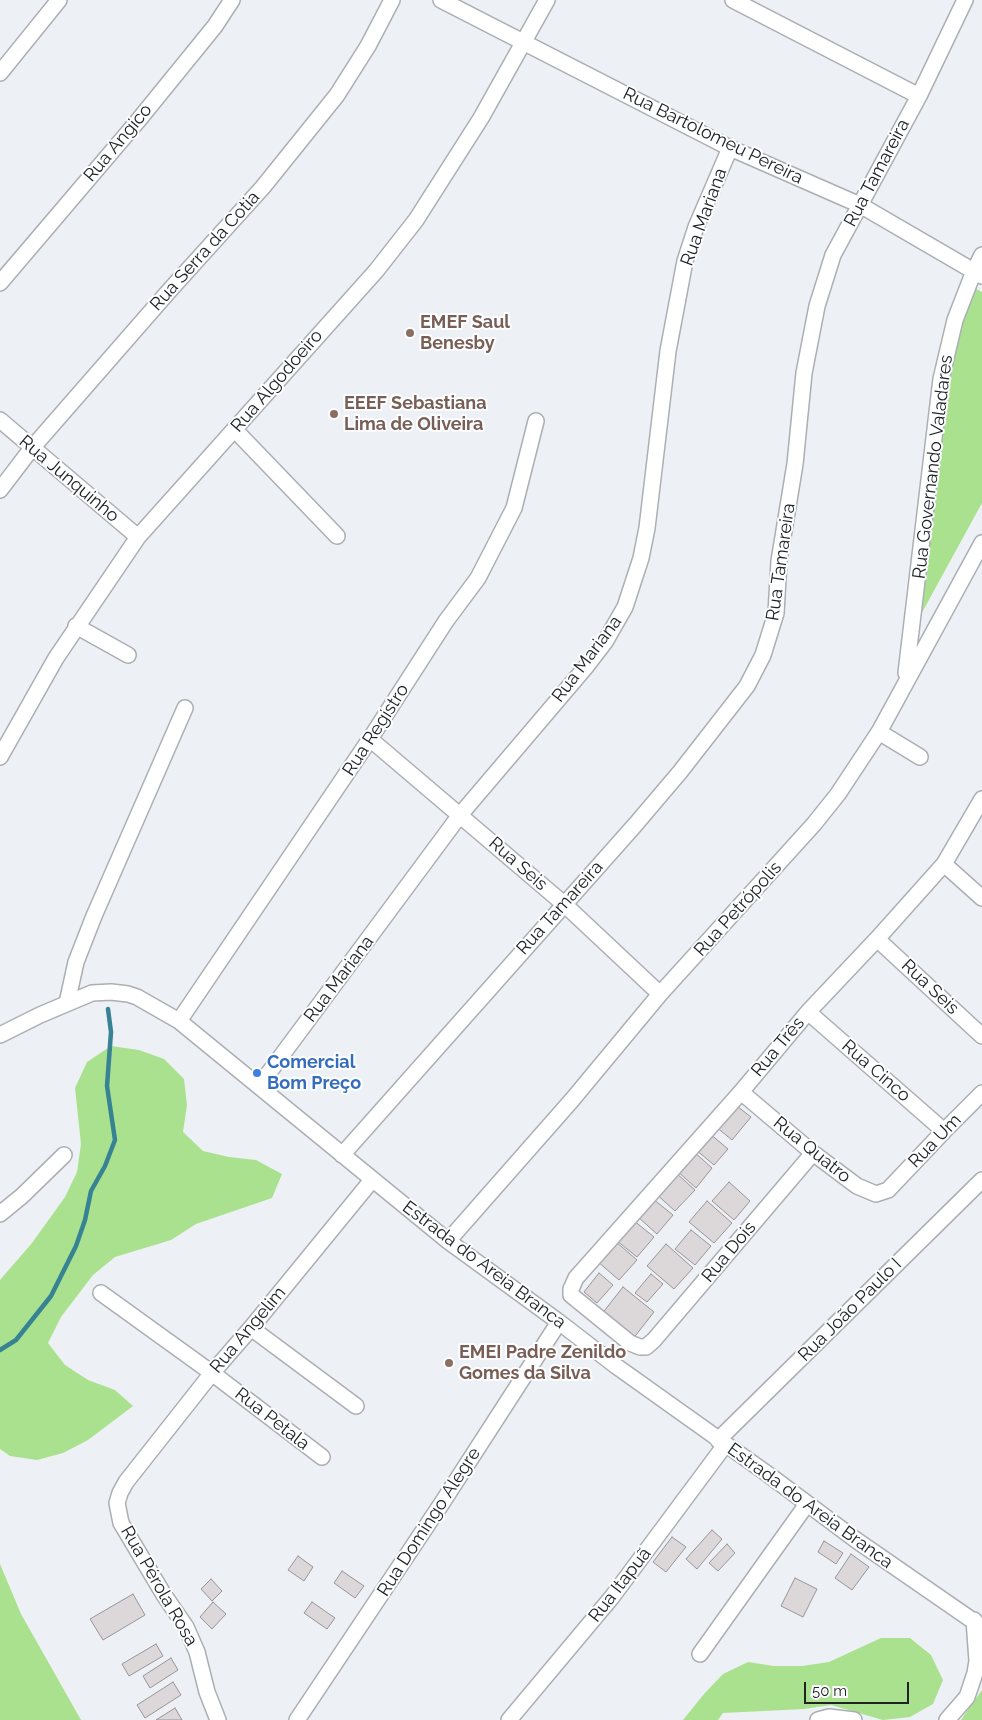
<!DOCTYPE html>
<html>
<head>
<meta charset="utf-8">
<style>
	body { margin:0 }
	#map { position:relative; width:982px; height:1720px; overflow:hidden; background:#edf1f5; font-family:Raleway,sans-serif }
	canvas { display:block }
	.scale { position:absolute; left:804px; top:1682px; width:105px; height:22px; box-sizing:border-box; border:2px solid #212224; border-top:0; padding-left:6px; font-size:15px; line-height:18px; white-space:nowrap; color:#212224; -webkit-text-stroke:4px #fdfeff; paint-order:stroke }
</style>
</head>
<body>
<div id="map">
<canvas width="982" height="1720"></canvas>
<div class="scale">50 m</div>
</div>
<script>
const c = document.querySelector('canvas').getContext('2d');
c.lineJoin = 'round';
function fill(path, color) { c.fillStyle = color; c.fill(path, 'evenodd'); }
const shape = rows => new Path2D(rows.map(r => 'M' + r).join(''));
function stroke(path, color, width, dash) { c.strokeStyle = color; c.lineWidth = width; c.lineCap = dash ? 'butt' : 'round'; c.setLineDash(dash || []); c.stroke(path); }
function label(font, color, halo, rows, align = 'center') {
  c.font = font + ' Raleway,sans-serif'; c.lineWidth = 4; c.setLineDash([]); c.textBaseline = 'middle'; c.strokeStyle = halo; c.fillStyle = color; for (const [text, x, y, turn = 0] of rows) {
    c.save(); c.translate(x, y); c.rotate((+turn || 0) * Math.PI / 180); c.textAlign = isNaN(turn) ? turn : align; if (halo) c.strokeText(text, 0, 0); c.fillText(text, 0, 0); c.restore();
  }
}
const green = shape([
	[965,283,982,292,982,503,902,649],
	[111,1046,139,1050,164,1059,184,1079,187,1105,183,1132,203,1151,229,1157,256,1160,282,1174,272,1198,196,1224,171,1240,115,1257,93,1275,61,1317,48,1343,65,1365,88,1380,115,1390,133,1406,88,1440,63,1453,37,1460,10,1456,0,1449,0,1280,32,1243,65,1197,77,1172,81,1144,75,1088,87,1062],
	[0,1564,21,1614,81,1720,0,1720],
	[881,1638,910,1638,931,1655,943,1680,933,1704,910,1717,883,1720,831,1705,804,1709,723,1713,718,1720,683,1720,704,1694,723,1674,748,1662,774,1666,802,1666,829,1662],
	[982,1690,982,1720,961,1720,967,1711]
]);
const stream = shape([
	[0,1350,16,1340,51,1296,76,1246,85,1220,91,1191,105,1166,115,1140,107,1086,111,1032,108,1009]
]);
const building = shape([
	[733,1103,751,1117,732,1140,715,1126,733,1103],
	[709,1133,728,1149,714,1165,695,1149,709,1133],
	[693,1151,712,1168,696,1188,676,1170,693,1151],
	[675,1172,695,1190,675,1211,655,1193,675,1172],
	[729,1182,750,1201,734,1220,712,1201,729,1182],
	[653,1199,673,1215,657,1234,638,1217,653,1199],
	[707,1201,732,1223,714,1243,689,1222,707,1201],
	[633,1220,654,1237,637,1257,616,1240,633,1220],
	[691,1230,711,1246,695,1265,675,1249,691,1230],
	[615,1241,637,1260,619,1280,597,1261,615,1241],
	[666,1244,693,1268,674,1289,647,1266,666,1244],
	[599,1273,613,1285,597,1303,584,1292,599,1273],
	[651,1274,663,1284,647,1302,635,1293,651,1274],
	[623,1287,654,1312,632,1340,601,1315,623,1287],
	[712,1530,722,1539,697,1569,686,1559,712,1530],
	[672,1537,686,1547,666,1572,653,1562,672,1537],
	[824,1541,843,1553,836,1564,818,1552,824,1541],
	[727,1544,735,1553,718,1571,709,1563,727,1544],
	[851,1554,869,1567,852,1590,835,1578,851,1554],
	[298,1556,313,1567,304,1581,288,1570,298,1556],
	[342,1571,364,1586,355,1598,334,1583,342,1571],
	[795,1578,817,1589,803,1617,781,1606,795,1578],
	[211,1579,222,1591,212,1601,201,1589,211,1579],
	[133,1594,145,1615,103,1640,90,1619,133,1594],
	[213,1602,226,1614,212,1629,200,1617,213,1602],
	[312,1602,335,1618,327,1629,304,1613,312,1602],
	[156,1644,163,1656,129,1676,122,1664,156,1644],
	[171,1658,178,1670,150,1688,143,1676,171,1658],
	[173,1682,181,1695,145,1718,137,1705,173,1682],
	[175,1708,182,1720,156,1720,175,1708]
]);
const minor = shape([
	[441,0,730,148,860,205,982,276],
	[733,0,919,96],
	[0,73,59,0],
	[0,283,137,122,215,26,232,0],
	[0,420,138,537],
	[235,430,337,536],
	[0,490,32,448,169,291,263,187,337,95,368,46,392,0],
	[76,626,128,655],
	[906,673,941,379,955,320,974,271,982,255],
	[879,732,920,757],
	[370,739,564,904,660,994],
	[0,757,56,658,138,537,376,271,416,220,481,118,547,0],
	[944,864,982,898],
	[877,939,982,1036],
	[67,1003,76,962,94,916,185,708],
	[808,1012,944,1131],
	[179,1021,370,739,446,621,478,578,514,508,536,421],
	[0,1035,40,1015,92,993,111,992,128,994,137,997,179,1021,448,1241,559,1322,616,1366,769,1475,856,1540,982,1627],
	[259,1086,460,815,585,668,605,642,625,607,641,558,647,528,668,351,685,261,696,227,730,148],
	[741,1092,813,1153,857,1186,876,1194,888,1190,944,1131,982,1093],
	[813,1153,654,1340,646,1347,640,1347,630,1343,571,1295,571,1289,576,1278,741,1092,808,1012,877,939,944,864,982,799],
	[342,1155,635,825,680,772,747,686,763,655,776,613,779,561,795,464,804,373,817,306,833,255,919,96,965,0],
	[0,1214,22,1196,64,1155],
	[448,1241,572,1100,660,994,814,824,838,794,879,732,982,543],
	[101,1293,212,1373,322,1457],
	[251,1328,356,1406],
	[718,1440,982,1180],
	[700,1654,807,1504],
	[218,1720,207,1692,197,1652,186,1627,164,1595,121,1523,117,1503,120,1493,126,1482,212,1373,251,1328,372,1180],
	[297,1720,442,1503,559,1322],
	[509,1720,612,1597,725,1445],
	[818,1720,829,1717,854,1720],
	[947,1720,967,1697,975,1673,977,1661,974,1620]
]);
const markers = [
	[410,333,5,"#8d6e63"],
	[334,414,5,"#8d6e63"],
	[257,1073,5,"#3f7fe0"],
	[449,1363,5,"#8d6e63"]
];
const streetNames = [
	["Rua Bartolomeu Pereira",713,136,26],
	["Rua Angico",118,143,-50],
	["Rua Tamareira",877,173,-62],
	["Rua Mariana",704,217,-70],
	["Rua Serra da Cotia",205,251,-48],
	["Rua Algodoeiro",277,381,-49],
	["Rua Governando Valadares",933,467,-83],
	["Rua Junquinho",69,479,40],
	["Rua Tamareira",781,562,-82],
	["Rua Mariana",587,659,-53],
	["Rua Registro",376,730,-57],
	["Rua Seis",518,864,41],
	["Rua Tamareira",560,908,-48],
	["Rua Petrópolis",738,909,-48],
	["Rua Mariana",339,979,-53],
	["Rua Seis",930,987,43],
	["Rua Três",778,1047,-50],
	["Rua Cinco",876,1071,41],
	["Rua Um",935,1141,-46],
	["Rua Quatro",812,1150,39],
	["Rua Dois",729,1252,-50],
	["Estrada do Areia Branca",484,1265,37],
	["Rua João Paulo I",850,1310,-45],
	["Rua Angelim",248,1330,-50],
	["Rua Petala",272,1419,38],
	["Estrada do Areia Branca",810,1506,36],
	["Rua Domingo Alegre",429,1522,-57],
	["Rua Itapuã",620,1585,-52],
	["Rua Pérola Rosa",159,1586,60]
];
const educationNames = [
	["EMEF Saul",420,323],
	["Benesby",420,344],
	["EEEF Sebastiana",344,404],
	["Lima de Oliveira",344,425],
	["EMEI Padre Zenildo",459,1353],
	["Gomes da Silva",459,1374]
];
const shopNames = [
	["Comercial",267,1063],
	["Bom Preço",267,1084]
];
fill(green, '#aae18e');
stroke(stream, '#378393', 4.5);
fill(building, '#dcd7d9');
stroke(building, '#999396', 1);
stroke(minor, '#abafb3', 18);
stroke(minor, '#fff', 15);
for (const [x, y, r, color] of markers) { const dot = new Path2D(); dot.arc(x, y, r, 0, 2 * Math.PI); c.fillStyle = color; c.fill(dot); stroke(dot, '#fdfeff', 2); }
label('18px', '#212224', '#fdfeff', streetNames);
label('bold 18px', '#785e54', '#fdfeff', educationNames, 'left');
label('bold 18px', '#366cbe', '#fdfeff', shopNames, 'left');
</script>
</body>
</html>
